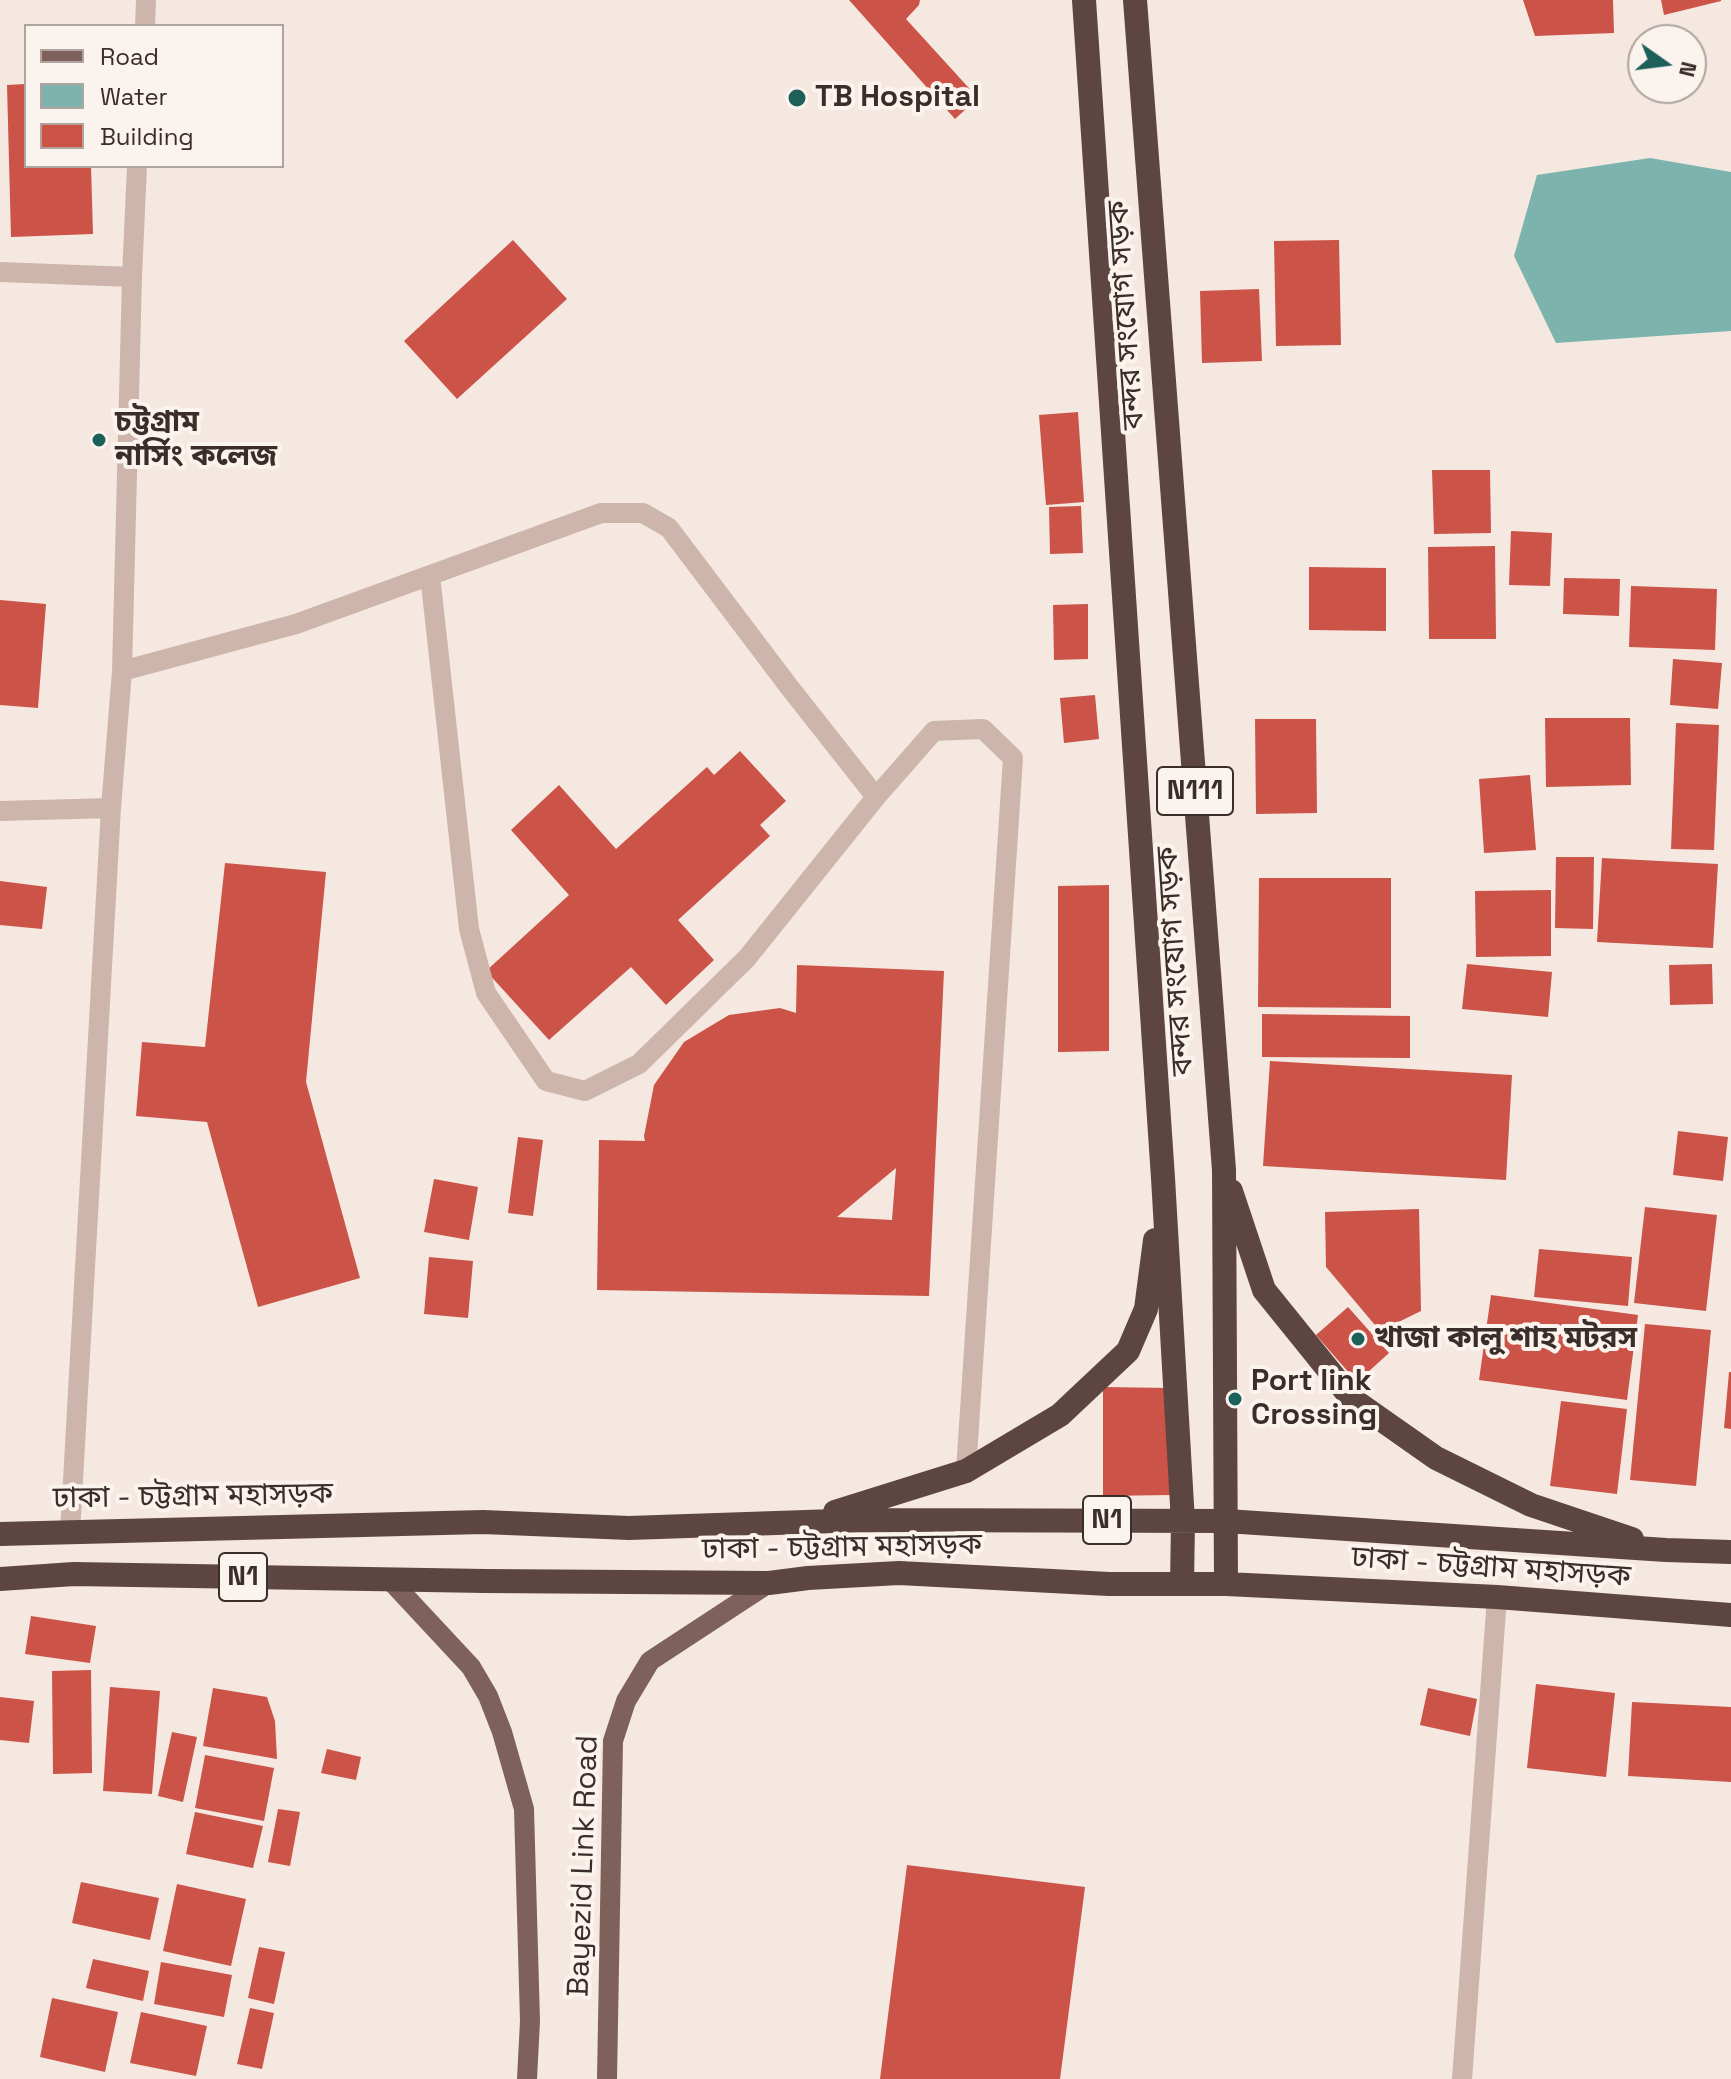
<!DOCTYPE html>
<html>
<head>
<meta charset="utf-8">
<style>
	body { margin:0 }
	#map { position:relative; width:1731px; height:2079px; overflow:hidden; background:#f4e8e0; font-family:"Space Grotesk",sans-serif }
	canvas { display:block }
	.legend { position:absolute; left:24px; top:24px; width:260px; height:144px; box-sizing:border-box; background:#fbf3ed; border:2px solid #aea49f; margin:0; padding:10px 14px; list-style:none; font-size:24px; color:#3b2d2a }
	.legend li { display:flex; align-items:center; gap:16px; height:40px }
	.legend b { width:40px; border:2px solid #aea49f }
	.north { position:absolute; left:1627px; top:24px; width:80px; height:80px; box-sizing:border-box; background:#fbf3ed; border:2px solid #aea49f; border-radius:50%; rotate:104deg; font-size:22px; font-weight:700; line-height:32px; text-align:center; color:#3b2d2a }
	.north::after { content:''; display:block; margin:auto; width:28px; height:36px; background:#1d605a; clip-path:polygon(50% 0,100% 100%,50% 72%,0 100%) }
</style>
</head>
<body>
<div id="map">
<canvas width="1731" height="2079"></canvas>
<ul class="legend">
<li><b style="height:10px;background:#7e615b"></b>Road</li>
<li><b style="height:22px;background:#7db3ad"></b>Water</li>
<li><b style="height:22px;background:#cb5347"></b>Building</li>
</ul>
<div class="north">N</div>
</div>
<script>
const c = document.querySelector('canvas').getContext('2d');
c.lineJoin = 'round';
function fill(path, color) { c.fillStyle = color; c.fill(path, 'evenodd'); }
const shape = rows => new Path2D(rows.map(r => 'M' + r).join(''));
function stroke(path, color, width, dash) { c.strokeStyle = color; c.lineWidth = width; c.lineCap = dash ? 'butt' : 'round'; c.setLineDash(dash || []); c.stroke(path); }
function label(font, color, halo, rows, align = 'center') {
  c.font = font + ' "Space Grotesk","Noto Sans Bengali",sans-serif'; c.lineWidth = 8; c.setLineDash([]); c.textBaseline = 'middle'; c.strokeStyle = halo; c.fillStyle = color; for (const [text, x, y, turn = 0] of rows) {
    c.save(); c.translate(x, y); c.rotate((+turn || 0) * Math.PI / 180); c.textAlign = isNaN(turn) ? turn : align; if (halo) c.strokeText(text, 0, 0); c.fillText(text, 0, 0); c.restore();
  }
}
const water = shape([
	[1650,158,1731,172,1731,331,1556,343,1514,256,1537,175]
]);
const building = shape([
	[849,0,920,0,919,5,906,19,978,98,955,119],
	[1523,0,1613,0,1614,33,1535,36],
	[1661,0,1721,0,1721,1,1664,15],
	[26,84,26,166,91,166,93,234,11,237,7,85],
	[513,240,567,299,457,399,404,341],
	[1339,240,1341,345,1276,346,1274,241],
	[1259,289,1262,361,1202,363,1200,291],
	[1078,412,1084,502,1046,505,1039,415],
	[1432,470,1490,470,1491,533,1434,534],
	[1081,506,1083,553,1050,554,1049,507],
	[1511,531,1552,533,1550,586,1509,585],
	[1495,546,1496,639,1429,639,1428,547],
	[1309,567,1386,568,1386,631,1309,630],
	[1564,578,1620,579,1619,616,1563,614],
	[1631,586,1717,589,1715,650,1629,647],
	[0,600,46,604,38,708,0,705],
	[1088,604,1088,659,1054,660,1053,605],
	[1673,659,1722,663,1718,709,1670,705],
	[1095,695,1099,739,1064,743,1060,698],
	[1545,718,1630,718,1631,785,1546,787],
	[1255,719,1316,719,1317,813,1256,814],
	[1676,723,1719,725,1714,850,1671,849],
	[740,751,786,801,760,825,770,836,678,920,714,960,666,1005,631,967,549,1040,486,971,569,895,511,830,559,785,616,849,707,767,714,775],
	[1530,775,1536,850,1484,853,1479,779],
	[1556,857,1594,857,1593,929,1555,928],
	[1602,858,1718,864,1713,948,1597,942],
	[225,863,326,872,306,1082,360,1278,258,1307,207,1122,136,1116,142,1042,205,1047],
	[1259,878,1391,878,1391,1008,1258,1007],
	[0,881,47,887,42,929,0,925],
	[1109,885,1109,1051,1058,1052,1058,886],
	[1551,890,1551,956,1476,957,1475,891],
	[1467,964,1552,972,1548,1017,1462,1009],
	[1712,964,1713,1004,1670,1005,1669,965],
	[797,965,944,971,929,1296,597,1290,599,1140,645,1141,644,1136,654,1085,684,1042,729,1015,780,1008,796,1013],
	[896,1168,892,1220,837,1217],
	[1262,1014,1410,1016,1410,1058,1262,1057],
	[1270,1061,1512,1075,1506,1180,1263,1166],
	[1678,1131,1728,1137,1723,1181,1673,1175],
	[518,1137,543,1140,533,1216,508,1213],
	[434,1179,478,1187,469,1240,424,1232],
	[1645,1207,1717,1215,1706,1311,1634,1303],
	[1419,1209,1421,1311,1380,1331,1326,1267,1325,1212],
	[1539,1249,1632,1257,1628,1306,1534,1297],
	[429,1257,473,1261,468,1318,424,1314],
	[1491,1295,1638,1315,1627,1400,1479,1380],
	[1348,1307,1389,1353,1357,1382,1316,1335],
	[1645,1324,1711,1330,1696,1486,1630,1480],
	[1729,1372,1731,1372,1731,1429,1724,1428],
	[1103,1387,1171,1388,1171,1495,1103,1496],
	[1561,1401,1627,1409,1617,1494,1550,1486],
	[31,1616,96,1626,90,1663,25,1654],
	[91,1670,92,1773,53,1774,52,1671],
	[1536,1684,1615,1693,1606,1777,1527,1768],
	[110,1687,160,1691,152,1794,103,1791],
	[213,1688,267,1697,275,1721,277,1759,203,1746],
	[1428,1688,1477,1699,1470,1736,1420,1725],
	[0,1697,34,1701,29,1743,0,1740],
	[1632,1702,1731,1707,1731,1782,1628,1776],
	[172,1732,197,1737,183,1802,158,1796],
	[327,1749,361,1757,356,1780,321,1773],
	[205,1755,274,1768,264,1821,195,1808],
	[278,1809,300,1812,290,1866,268,1862],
	[195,1812,263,1826,253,1868,186,1854],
	[907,1865,1085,1887,1060,2079,880,2079],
	[81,1882,159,1898,150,1940,72,1923],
	[177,1884,246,1899,231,1966,163,1951],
	[259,1947,285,1952,274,2004,248,1998],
	[93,1959,149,1971,143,2001,86,1988],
	[161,1962,232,1975,224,2017,154,2004],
	[52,1998,118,2012,105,2072,40,2057],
	[250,2008,274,2013,262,2069,237,2064],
	[141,2012,207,2026,196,2076,130,2063]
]);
const minor = shape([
	[145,26,146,0],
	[0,272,132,277],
	[430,575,469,929,486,993,546,1081,585,1091,639,1064,747,958,876,797,934,731,983,729,1013,758,966,1471],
	[122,671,296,624,601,513,643,513,669,528,790,688,876,797],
	[0,811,111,808],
	[70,1533,111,808,122,671,132,277,137,166],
	[1462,2079,1497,1597]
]);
const major = shape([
	[389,1579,471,1667,488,1696,502,1732,524,1809,530,2021,527,2079],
	[607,2079,613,1741,626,1701,650,1661,769,1583]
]);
const highway = shape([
	[1084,0,1163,1178,1183,1522,1182,1584],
	[1135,0,1224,1170,1226,1584],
	[1231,1191,1264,1290,1352,1399,1436,1458,1531,1505,1632,1539],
	[835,1512,966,1471,1060,1415,1128,1351,1146,1309,1155,1240],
	[0,1534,483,1522,629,1528,864,1520,1226,1521,1666,1550,1731,1552],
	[0,1579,74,1574,485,1581,769,1583,808,1578,899,1573,1109,1584,1226,1584,1497,1597,1731,1615]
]);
const markers = [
	[797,98,10,"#1d605a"],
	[99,440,8,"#1d605a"],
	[1358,1339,8,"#1d605a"],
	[1235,1399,8,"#1d605a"]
];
const shields = [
	[1195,791,76],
	[1107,1520,48],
	[243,1577,48]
];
const shieldNames = [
	["N111",1195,791],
	["N1",1107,1520],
	["N1",243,1577]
];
const poiNames = [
	["TB Hospital",815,98],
	["চট্টগ্রাম",115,423],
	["নার্সিং কলেজ",115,457],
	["খাজা কালু শাহ মটরস",1374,1339],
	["Port link",1251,1382],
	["Crossing",1251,1416]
];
const streetNames = [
	["বন্দর সংযোগ সড়ক",1127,315,-94],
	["বন্দর সংযোগ সড়ক",1176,961,-94],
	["ঢাকা - চট্টগ্রাম মহাসড়ক",193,1497,-1],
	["ঢাকা - চট্টগ্রাম মহাসড়ক",842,1548,-1],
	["ঢাকা - চট্টগ্রাম মহাসড়ক",1491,1568,4],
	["Bayezid Link Road",584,1866,-88]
];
fill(water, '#7db3ad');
fill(building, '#cb5347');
stroke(minor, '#ceb5ab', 20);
stroke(major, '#7e615b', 20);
stroke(highway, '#5d4541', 24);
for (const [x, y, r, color] of markers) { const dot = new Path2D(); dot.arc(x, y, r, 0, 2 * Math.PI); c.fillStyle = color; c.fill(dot); stroke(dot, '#fbf3ed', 3); }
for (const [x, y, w] of shields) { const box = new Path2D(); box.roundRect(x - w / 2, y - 24, w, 48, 6); c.fillStyle = '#fbf3ed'; c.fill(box); stroke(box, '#3b2d2a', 2); }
label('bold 28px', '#3b2d2a', null, shieldNames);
label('bold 30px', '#3b2d2a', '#fbf3ed', poiNames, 'left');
label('30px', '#3b2d2a', '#fbf3ed', streetNames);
</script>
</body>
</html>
